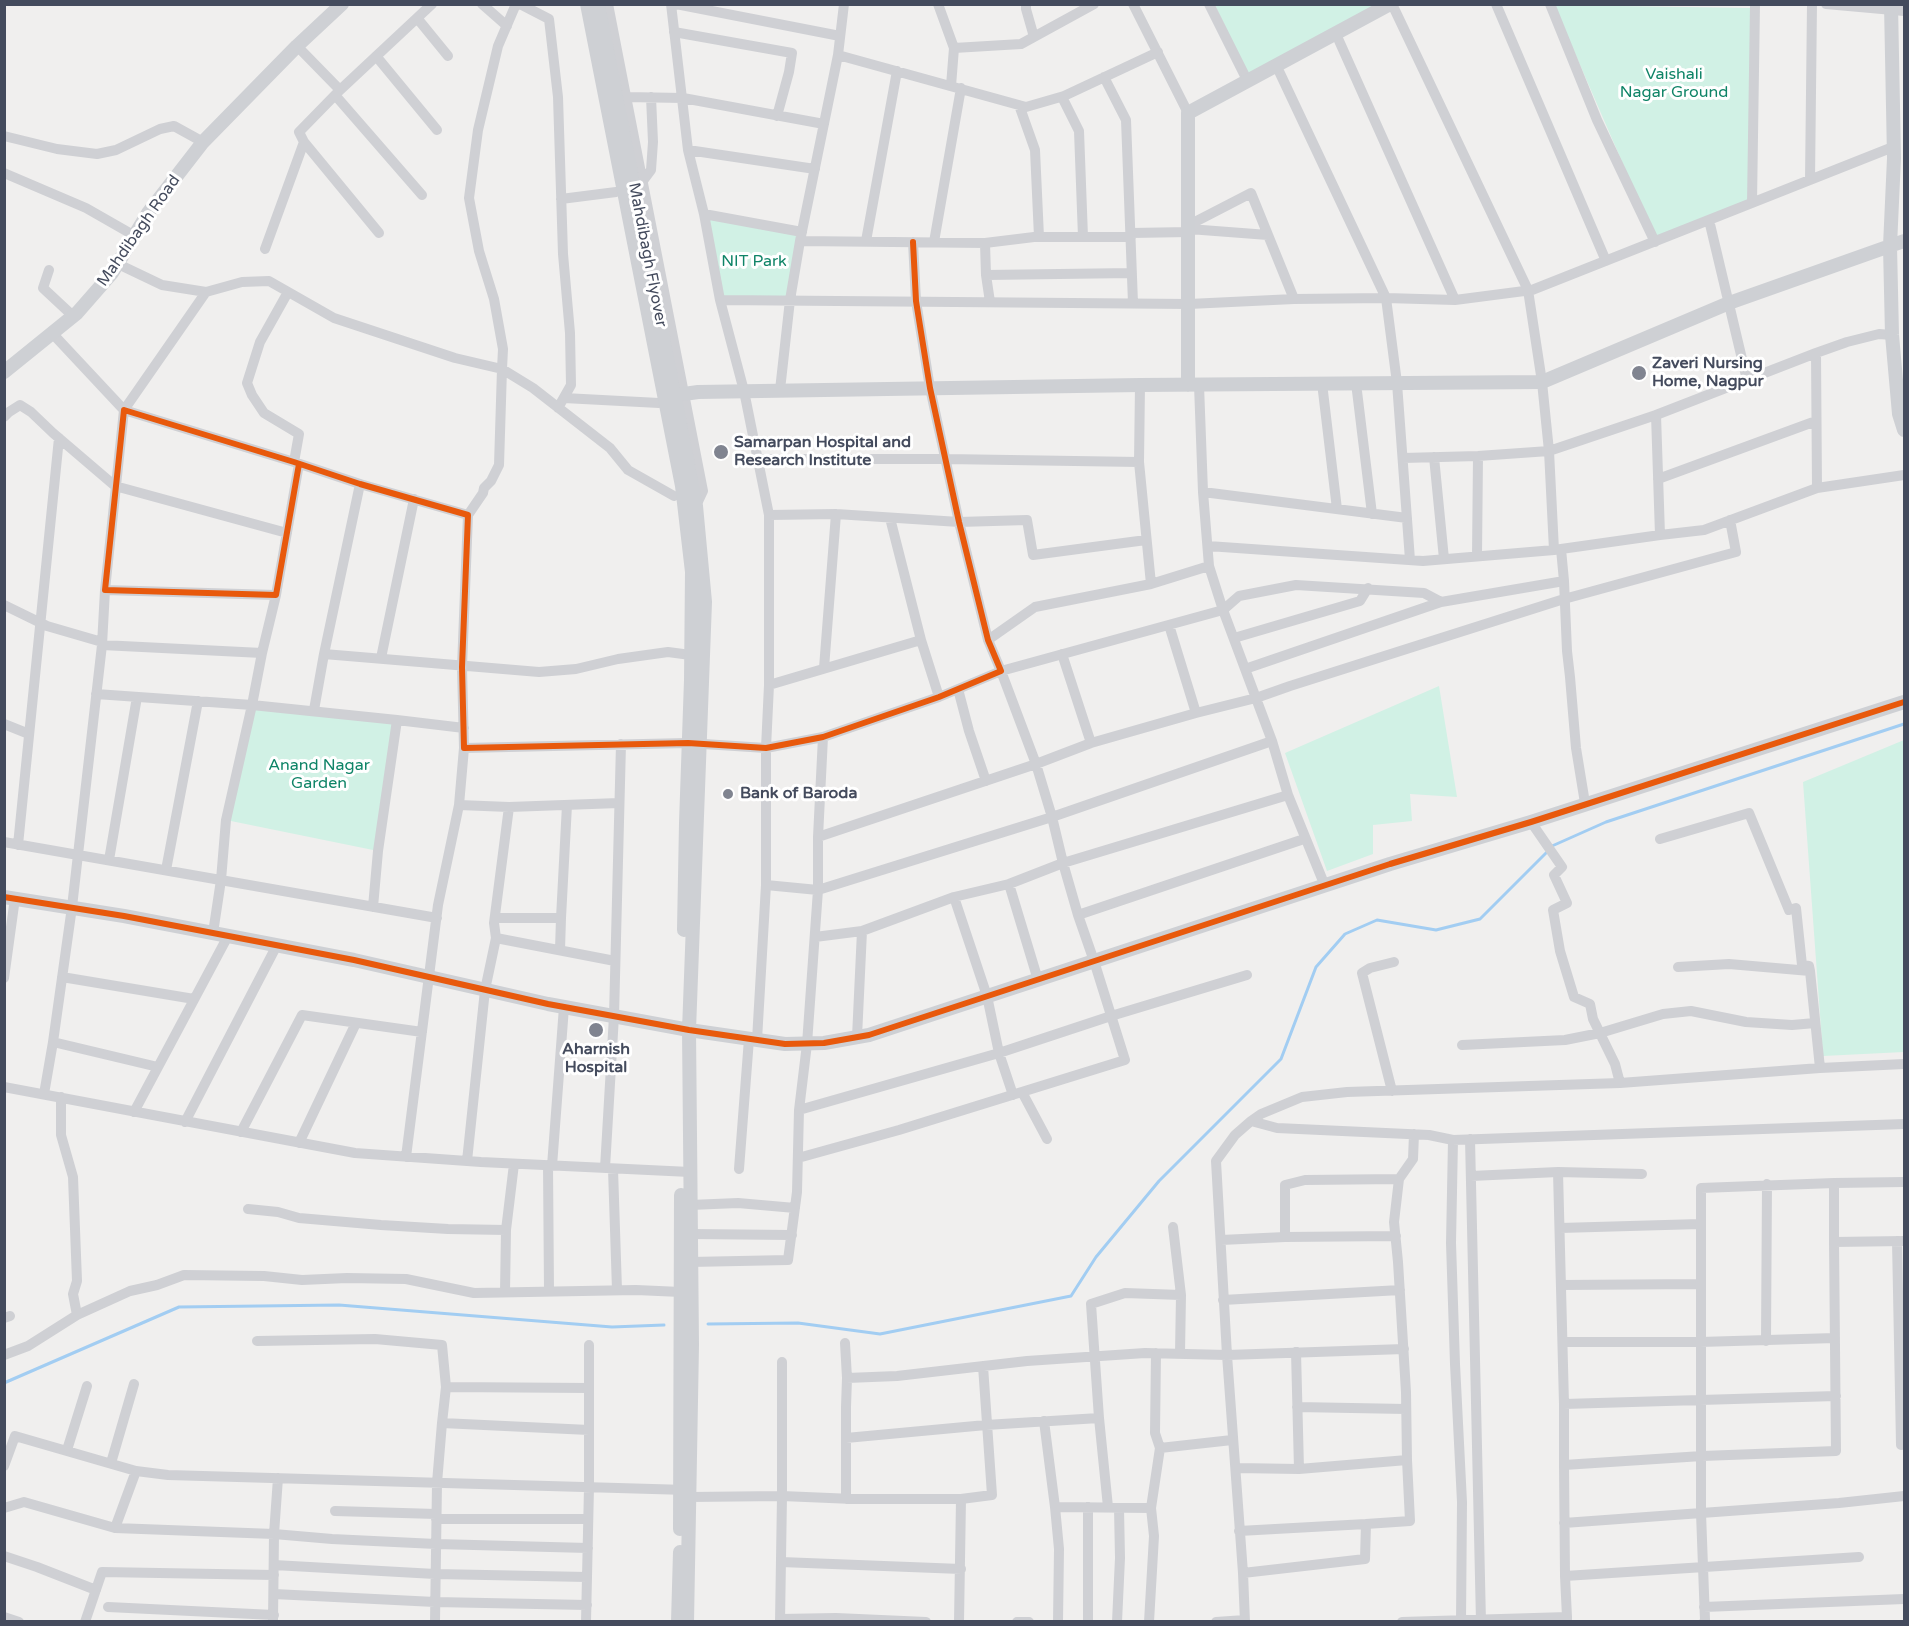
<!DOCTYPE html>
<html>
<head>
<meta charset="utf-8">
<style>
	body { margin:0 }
	#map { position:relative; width:1909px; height:1626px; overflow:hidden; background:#f0efee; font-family:"Varela Round",sans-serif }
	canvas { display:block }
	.frame { position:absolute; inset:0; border:6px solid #444b5d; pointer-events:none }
</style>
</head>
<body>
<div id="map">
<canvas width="1909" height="1626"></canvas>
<div class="frame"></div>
</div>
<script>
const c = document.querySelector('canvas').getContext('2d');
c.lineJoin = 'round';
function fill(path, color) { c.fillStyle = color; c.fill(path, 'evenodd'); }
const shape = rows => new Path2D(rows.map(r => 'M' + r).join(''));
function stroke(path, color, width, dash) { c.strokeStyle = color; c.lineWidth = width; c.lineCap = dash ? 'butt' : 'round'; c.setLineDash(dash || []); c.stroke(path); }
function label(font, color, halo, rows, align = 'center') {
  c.font = font + ' "Varela Round",sans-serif'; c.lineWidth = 6; c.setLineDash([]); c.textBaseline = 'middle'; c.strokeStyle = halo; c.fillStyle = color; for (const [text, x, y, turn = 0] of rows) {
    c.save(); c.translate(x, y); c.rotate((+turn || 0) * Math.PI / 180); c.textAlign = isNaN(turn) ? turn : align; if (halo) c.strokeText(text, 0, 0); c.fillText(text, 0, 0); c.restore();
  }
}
const green = shape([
	[1215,5,1384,5,1249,77],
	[1554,5,1751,8,1751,202,1656,240],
	[704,214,802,232,790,300,720,300],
	[1439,686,1457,797,1410,794,1412,821,1373,825,1373,854,1327,871,1285,753],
	[252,705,397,720,378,851,226,820],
	[1904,740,1904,1052,1823,1056,1803,782]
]);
const stream = shape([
	[1552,846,1606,822,1904,724],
	[708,1324,798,1323,880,1334,1071,1296,1096,1257,1159,1181,1281,1059,1316,967,1345,934,1377,920,1436,930,1480,919,1548,851],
	[4,1383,179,1307,339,1305,612,1327,664,1325]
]);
const street = shape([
	[482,4,507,26],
	[516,4,498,46,478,130,469,198,479,251,494,299,503,349,502,369,533,388,610,448,628,470,674,496],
	[520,4,549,19,558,97,563,254,570,333,571,385,558,408],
	[608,4,703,491,696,506],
	[671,4,688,150,704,214,720,300,1189,304,1294,299,1386,298,1455,300,1532,290,1893,147],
	[676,4,840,36],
	[938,4,954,48,951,86],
	[1026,4,1026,9,1034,37],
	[1133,4,1188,113],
	[1209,4,1248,82],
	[1496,4,1606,261],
	[1550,4,1597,120,1655,242],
	[1826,4,1904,11],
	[417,18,448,56],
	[674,32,792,53,789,72,777,116],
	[1336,34,1455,300],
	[297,46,340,90,432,4],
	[954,48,1021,44,1094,4],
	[838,55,1026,107,1064,96,1158,52],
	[376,56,437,130],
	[1277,67,1386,298,1397,383,1410,560],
	[1104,77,1126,120,1133,303],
	[340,90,299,132,304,142,379,233],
	[335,95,422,195],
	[626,97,683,98,824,124],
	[1062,97,1079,131,1083,237],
	[1019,105,1035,150,1039,237],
	[4,136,57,149,97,154,116,150,160,129,174,126,203,142],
	[688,150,815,169],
	[4,173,86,208,135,236],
	[1810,180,1812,4],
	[642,182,651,170,653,142,651,97],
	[561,199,616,192],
	[1752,203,1755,4],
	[704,214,802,232],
	[1709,220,1747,380],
	[1189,225,1251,193,1268,235],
	[1189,229,1268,235,1294,299],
	[1131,233,1189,232],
	[800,241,985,243],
	[866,241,897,71],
	[934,242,961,88],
	[265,249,304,142],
	[49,270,43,288,73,316],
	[986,275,1132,273],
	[206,292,242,282,269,281,334,318,455,358,502,369,499,465,491,481,484,488,483,493,468,515],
	[288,292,260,342,247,383,252,395,264,413,299,434,294,462],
	[720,300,744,391,769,515,769,685],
	[990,302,986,275,985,243,1034,237,1131,237],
	[52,333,124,410,206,292,162,285,118,264],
	[1816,353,1847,342,1879,334,1892,335],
	[1322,383,1337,509],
	[1356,383,1372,514],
	[1199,385,1203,492,1209,566,1223,610,1239,596,1296,585,1424,593,1441,602,1245,669],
	[780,390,790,300,800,241,838,55,844,4],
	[564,398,659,403],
	[1656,415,1816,353,1817,488,1904,475],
	[4,417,9,412,20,405,31,412,53,433,115,486,287,533],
	[1434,457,1444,559],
	[1403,458,1478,456,1549,451,1656,415,1660,535,1554,550],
	[758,459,946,459,1139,462],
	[299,464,276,595,105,590,124,410,294,462,360,484,468,515,462,667,464,748,688,743,766,748,823,737,939,697,1001,671,988,640,959,522,930,388,916,301,913,242],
	[1658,479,1816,421],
	[360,484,324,654,539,672,576,669,618,659,668,652,698,656],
	[1203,492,1407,518],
	[769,515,836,514,959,522,1027,520,1033,555,1146,540],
	[890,518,921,640,939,697],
	[1660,535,1704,530,1817,488],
	[1208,546,1423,561,1554,550,1549,451,1542,382,1528,290,1392,4],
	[1561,549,1564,581,1567,651,1570,677,1576,748,1585,803],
	[1477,556,1478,456],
	[1151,584,1209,566],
	[105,590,102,645,72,907,53,1042,158,1067],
	[1441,602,1564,581],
	[4,605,47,626,102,642],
	[1234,638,1360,601,1368,588],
	[988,640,1035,607,1151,584,1139,462,1140,385],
	[102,645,262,653,276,595],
	[1062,654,1091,743],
	[381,658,414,499],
	[824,668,836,514],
	[958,689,969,731,986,781],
	[96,694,252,705,262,653],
	[314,710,324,654],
	[1196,713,1256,698,1290,686,1564,599,1736,552,1730,520],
	[397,720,464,728],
	[4,724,29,734],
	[823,737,818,837,818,890,1052,817,1272,741],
	[459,805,509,807,619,803],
	[1531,822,1562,867,1554,875,1567,903,1553,910,1560,951,1574,997,1590,1004,1593,1019,1615,1064,1620,1083],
	[818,837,1036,764,1091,743,1196,713,1169,625],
	[1660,839,1749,813,1789,910,1796,908,1802,965,1809,966,1810,971,1820,1068],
	[4,842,437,918],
	[18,845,59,438],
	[109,860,137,697],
	[166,870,198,701],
	[1009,884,1038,980],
	[1078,915,1304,839],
	[495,918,561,918,567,805],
	[862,931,954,897],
	[213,933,221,880,226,820,252,705,397,720,378,851,373,907],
	[815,937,862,931,857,1037],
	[496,938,494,923,509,807],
	[560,950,561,918],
	[1678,967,1729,964,1810,971],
	[62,977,194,999],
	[4,978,15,898],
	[757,1040,766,885],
	[1462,1045,1565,1040,1600,1033,1663,1014,1691,1011,1746,1022,1792,1025,1815,1023],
	[4,1087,355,1153,481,1162,690,1172],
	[1392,1091,1362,973,1370,968,1394,962],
	[1022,1092,1047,1139],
	[44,1094,53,1042],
	[1013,1095,999,1053,987,996,954,897,1009,884,1063,863,1288,795],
	[799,1110,999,1053,1111,1016,1247,975],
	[134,1112,228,936],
	[1251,1121,1277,1128,1429,1135,1453,1140,1904,1124],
	[185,1122,277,945],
	[241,1132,302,1015,422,1032],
	[1470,1139,1481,1622],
	[1453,1140,1451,1243,1455,1364,1462,1502,1461,1622],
	[299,1143,356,1023],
	[406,1157,438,905,459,805,464,748],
	[798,1158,899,1130,1125,1060,1094,961,1078,915,1063,863,1052,817,1036,764,1001,671,1223,610,1272,741,1288,795,1325,886],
	[467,1161,485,990,496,938,615,961],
	[548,1165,549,1291],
	[552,1166,564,1007],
	[605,1168,614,1016,621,744],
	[613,1169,617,1290],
	[739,1169,749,1039],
	[1558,1172,1642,1174],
	[1471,1176,1558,1172,1564,1404],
	[1834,1183,1904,1182],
	[690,1205,738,1203,795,1208],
	[248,1209,278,1212,299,1218,381,1225,448,1229,506,1230,514,1164],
	[1173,1227,1181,1295,1180,1353],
	[1560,1228,1700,1224],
	[690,1234,792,1235],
	[1396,1236,1285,1237,1285,1185,1305,1180,1399,1179],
	[1221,1240,1285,1237],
	[1897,1241,1901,1445],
	[690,1262,788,1260,797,1192,799,1110,807,1044,818,890,766,885,766,748,769,685,921,640],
	[1561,1285,1701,1284],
	[505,1292,506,1230],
	[1223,1300,1400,1290],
	[77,1315,130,1291,157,1285,184,1275,264,1276,302,1280,347,1278,406,1279,474,1293,636,1290,681,1292],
	[4,1318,10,1316],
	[257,1341,375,1339,442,1345,446,1387,442,1423],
	[1766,1341,1767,1184],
	[1563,1342,1700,1342,1835,1338],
	[845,1343,847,1378],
	[1296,1352,1299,1469,1407,1460],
	[1156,1353,1155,1433,1160,1448,1232,1440],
	[4,1355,28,1346,77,1315,73,1294,77,1281,73,1177,61,1135,61,1097],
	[782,1362,782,1496,853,1499,961,1499,959,1622],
	[446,1387,589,1388],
	[1297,1407,1406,1409],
	[1099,1418,1108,1507],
	[1044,1421,1055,1507],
	[846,1438,986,1425,1099,1418,1091,1304,1125,1293,1181,1295],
	[67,1450,87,1386],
	[111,1463,134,1384],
	[1564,1465,1564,1404,1836,1396],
	[4,1466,15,1436,136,1471,168,1475,687,1490],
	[1236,1468,1299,1469],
	[136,1471,115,1528,274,1534,332,1539,436,1544,588,1548],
	[690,1497,782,1496,780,1622],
	[846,1499,846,1407,847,1378,897,1376,1027,1361,1145,1353,1227,1355,1404,1349],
	[961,1499,992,1495,983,1366],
	[4,1508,24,1502,115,1528],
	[1151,1508,1160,1448],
	[335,1511,436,1514],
	[436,1519,588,1519],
	[1564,1523,1839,1503,1904,1496],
	[1239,1531,1366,1524],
	[4,1556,37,1567,96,1590],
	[781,1562,961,1569],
	[274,1565,435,1574,587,1577],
	[1243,1573,1365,1559,1366,1524,1410,1521,1407,1460,1406,1392,1398,1262,1394,1222,1399,1179,1413,1159,1414,1134],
	[1565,1576,1859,1557],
	[274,1594,435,1602,587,1605],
	[108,1607,274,1615],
	[1704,1607,1904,1599],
	[4,1617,19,1622],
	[1567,1617,1565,1576,1564,1465,1702,1456,1836,1451,1834,1242],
	[780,1619,836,1618,926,1622],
	[273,1621,274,1534,278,1478],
	[85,1622,102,1572,274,1575],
	[435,1622,437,1483,442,1423,589,1430],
	[586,1622,589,1487,589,1345],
	[1017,1622,1029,1622],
	[1058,1622,1059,1549,1055,1507,1151,1508,1154,1536,1149,1622],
	[1088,1622,1088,1507],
	[1117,1622,1120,1558,1119,1508],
	[1216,1622,1245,1620],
	[1245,1622,1243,1573,1227,1355,1216,1161,1235,1135,1251,1121,1261,1114,1302,1097,1347,1092,1620,1083,1820,1068,1904,1064],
	[1402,1622,1567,1617,1567,1622],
	[1704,1622,1705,1620,1701,1513,1701,1188,1834,1183,1834,1242,1904,1241]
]);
const secondary = shape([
	[587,4,682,486,692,572,691,680,686,823,684,930],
	[598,4,696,506,705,602,689,1030,692,1345,687,1622],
	[1891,4,1894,158,1890,246,1892,335,1899,414,1904,430],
	[4,372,77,313,112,273,148,213,203,142,297,46,342,4],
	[1188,385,1188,113,1390,4],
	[684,394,698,392,1140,385,1542,382,1729,303,1904,241],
	[4,897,124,916,354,960,548,1004,689,1030,785,1044,824,1043,869,1035,1390,864,1531,822,1904,702],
	[680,1529,681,1195],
	[678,1622,680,1552]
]);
const cycleway = shape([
	[299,464,276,595,105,590,124,410,294,462,360,484,468,515,462,667,464,748,688,743,766,748,823,737,939,697,1001,671,988,640,959,522,930,388,916,301,913,242],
	[4,897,124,916,354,960,548,1004,689,1030,785,1044,824,1043,869,1035,1390,864,1531,822,1904,702]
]);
const markers = [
	[1639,373,8,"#808490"],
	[721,452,8,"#808490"],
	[728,794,6,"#808490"],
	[596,1030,8,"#808490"]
];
const parkNames = [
	["Vaishali",1674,75],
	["Nagar Ground",1674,93],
	["NIT Park",754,262],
	["Anand Nagar",319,766],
	["Garden",319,784]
];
const streetNames = [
	["Mahdibagh Road",139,231,-55],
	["Mahdibagh Flyover",647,255,79]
];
const poiNames = [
	["Zaveri Nursing",1652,364],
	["Home, Nagpur",1652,382],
	["Samarpan Hospital and",734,443],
	["Research Institute",734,461],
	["Bank of Baroda",740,794],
	["Aharnish",596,1050,"center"],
	["Hospital",596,1068,"center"]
];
fill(green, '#d1f1e5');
stroke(stream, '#a2cdf2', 3);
stroke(street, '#cfd0d4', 10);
stroke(secondary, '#ced0d4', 14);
stroke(cycleway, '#e8590c', 6);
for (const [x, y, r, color] of markers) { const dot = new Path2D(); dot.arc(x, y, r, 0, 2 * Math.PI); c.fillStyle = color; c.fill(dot); stroke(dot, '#fff', 2); }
label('16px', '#0f8467', '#fff', parkNames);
label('16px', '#444b5d', '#fff', streetNames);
label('bold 16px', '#444b5d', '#fff', poiNames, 'left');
</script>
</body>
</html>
